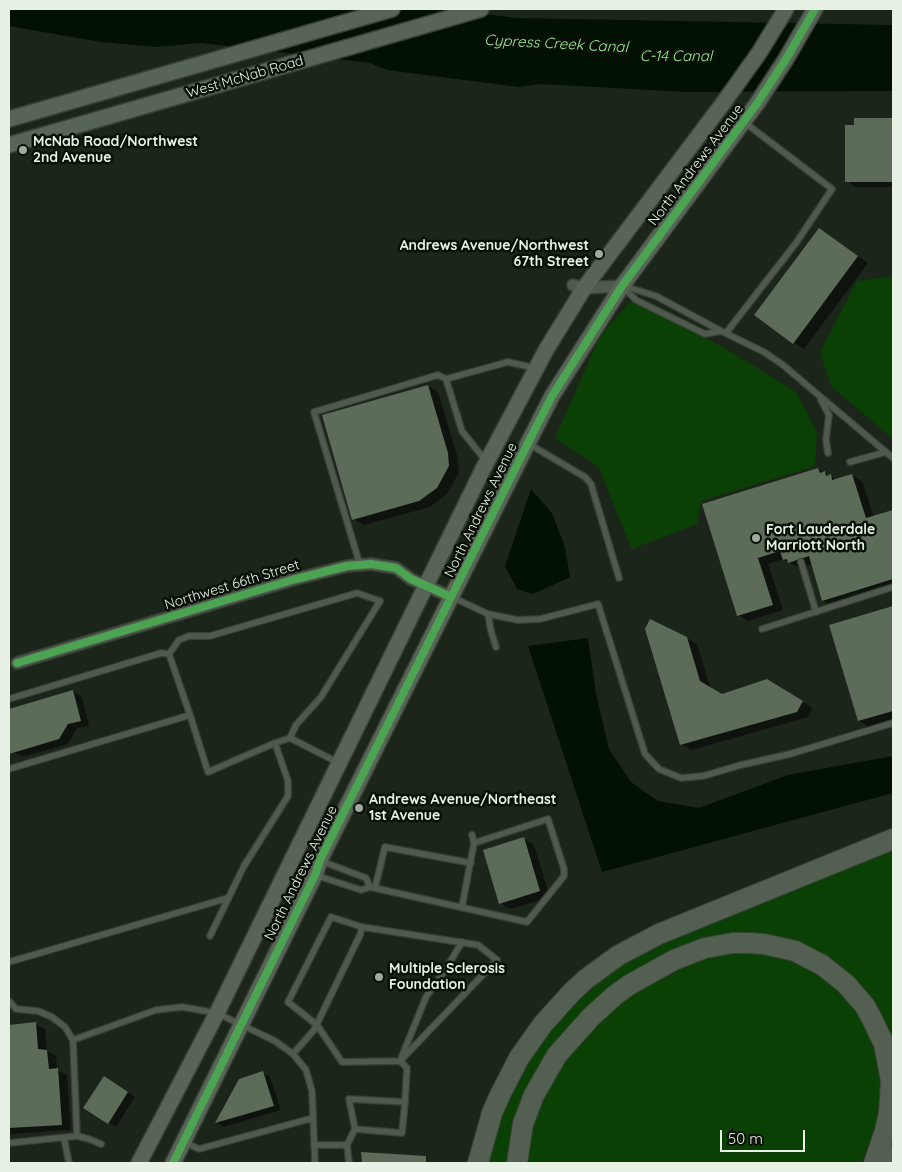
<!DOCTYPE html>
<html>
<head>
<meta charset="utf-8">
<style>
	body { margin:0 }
	#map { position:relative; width:902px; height:1172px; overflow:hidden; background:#1c251a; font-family:Quicksand,sans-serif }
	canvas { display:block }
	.frame { position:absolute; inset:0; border:10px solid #e7f2e5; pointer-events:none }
	.scale { position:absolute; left:720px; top:1130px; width:85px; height:22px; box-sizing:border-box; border:2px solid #e7f2e5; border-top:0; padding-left:6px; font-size:15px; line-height:18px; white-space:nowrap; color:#e7f2e5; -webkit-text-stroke:4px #081007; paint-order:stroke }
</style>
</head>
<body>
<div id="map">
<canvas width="902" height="1172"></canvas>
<div class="frame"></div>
<div class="scale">50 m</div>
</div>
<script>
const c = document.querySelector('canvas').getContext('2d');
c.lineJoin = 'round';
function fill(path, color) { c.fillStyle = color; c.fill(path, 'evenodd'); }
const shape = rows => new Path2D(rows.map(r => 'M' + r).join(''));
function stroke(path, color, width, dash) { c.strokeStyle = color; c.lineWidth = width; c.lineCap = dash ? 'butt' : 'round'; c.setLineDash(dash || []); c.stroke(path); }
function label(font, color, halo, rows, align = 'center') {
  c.font = font + ' Quicksand,sans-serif'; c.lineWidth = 5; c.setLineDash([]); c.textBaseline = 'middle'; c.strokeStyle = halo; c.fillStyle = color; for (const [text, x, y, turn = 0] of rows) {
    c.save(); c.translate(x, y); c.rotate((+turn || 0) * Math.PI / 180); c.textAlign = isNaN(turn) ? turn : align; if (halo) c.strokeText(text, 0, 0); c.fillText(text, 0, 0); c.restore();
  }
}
const green = shape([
	[893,276,893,439,831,386,820,352,857,281],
	[633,299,726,349,796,392,817,432,815,466,701,501,697,524,632,549,614,506,599,467,555,438,600,336],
	[893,848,893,1054,857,986,735,937,572,1027,512,1163,487,1163,501,1114,531,1053,578,997,604,975,664,940],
	[732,950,778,954,816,971,853,1002,865,1023,874,1051,880,1075,880,1100,877,1124,861,1163,523,1163,525,1138,553,1074,606,1011,678,965]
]);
const water = shape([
	[9,9,442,9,517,18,893,25,893,91,687,92,541,84,519,87,387,70,370,63,201,43,156,47,101,42,9,26],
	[531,489,552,513,565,547,570,577,533,594,517,589,505,566],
	[588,638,596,694,609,749,631,782,658,801,699,808,788,775,893,756,893,793,602,872,528,646]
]);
const shadow = shape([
	[855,119,893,119,893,187,856,187,846,181],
	[820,229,868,263,804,349,794,343],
	[428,386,438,392,458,459,459,472,447,494,430,507,364,525,353,519],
	[818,469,837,480,852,475,862,481,874,517,893,511,893,587,834,607,823,601,812,564,799,568,783,559,768,564,783,610,748,621,738,615,704,505],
	[893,608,893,719,869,727,859,721,830,626],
	[687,638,697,644,711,689,722,695,767,681,813,708,808,717,692,750,681,744],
	[73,691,82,697,89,726,77,728,68,744,23,757,9,750,9,710],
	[524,839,534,845,550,897,510,909,500,903],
	[35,1024,45,1029,47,1051,56,1056,57,1070,67,1075,71,1130,11,1134,9,1135,9,1027],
	[263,1073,270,1077,281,1110,224,1127,217,1123,240,1080],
	[112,1082,135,1097,116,1127,108,1122],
	[362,1153,416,1157,427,1163,364,1163]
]);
const building = shape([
	[854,118,893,118,893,182,845,182,845,125,854,125],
	[819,228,858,256,793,344,754,315],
	[428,385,448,453,449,466,437,488,419,501,352,520,322,415],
	[818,468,820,473,825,471,826,476,831,474,832,480,852,474,866,518,893,510,893,579,822,601,809,556,788,563,787,559,783,560,780,551,758,558,773,605,737,616,702,504],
	[893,606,893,711,858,721,829,625],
	[650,619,687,637,700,681,722,694,767,679,803,701,797,712,680,745,645,629],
	[73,690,81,721,68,724,59,739,9,754,9,709],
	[524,837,540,891,499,904,483,850],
	[36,1022,38,1049,47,1050,49,1069,58,1068,62,1125,9,1128,9,1025],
	[263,1071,274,1106,215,1123,239,1079],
	[104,1076,128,1092,108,1124,83,1108],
	[361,1152,426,1156,426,1163,362,1163]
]);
const service = shape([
	[624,286,656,296,721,331,764,352,783,365,893,458],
	[624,288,636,300,705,334,721,331],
	[726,333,796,243,832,189,744,122],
	[821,400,829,415,826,440,828,453],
	[529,444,585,477,591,484,619,578],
	[485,460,462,431,446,379,508,362,535,368],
	[850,462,886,452],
	[801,562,816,612],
	[360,565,314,412,438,375,446,379],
	[452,597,488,614,518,620,540,619,598,604,645,754,659,769,681,778,703,776,741,765,790,754,893,723],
	[488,614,491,631,496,647],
	[762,629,893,587],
	[169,654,179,640,189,636,210,636,357,593,380,601,321,697,296,725,290,738],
	[9,699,161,653,169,654,190,715],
	[9,769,190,715,208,772,275,743,290,738,339,763],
	[472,835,474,843],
	[321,861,366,878,370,887],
	[315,875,361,890,370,887,527,922,564,876,564,869,548,819,474,843,462,907],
	[375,888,385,847,471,863],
	[331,917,362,927,478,945,497,960,400,1061,342,1062,317,1025,288,1002,331,917],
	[210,936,244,866,288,796,288,781,275,743],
	[9,962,228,898],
	[9,1001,16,1009,38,1011,52,1017,65,1027,73,1040],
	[293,1054,314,1030,360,935,362,927],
	[405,1102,349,1099,355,1129,402,1133,405,1102,407,1068,400,1061,426,997,444,972,462,942],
	[77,1136,89,1139,101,1144],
	[64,1138,69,1163],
	[184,1142,199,1149,313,1118],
	[9,1143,77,1136,73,1040,156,1010,182,1007,217,1013,275,1041,293,1054,306,1070,312,1091,315,1163],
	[314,1145,347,1145],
	[349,1163,347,1145,355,1129]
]);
const minor = shape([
	[573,285,584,288,622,286],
	[17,663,292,580,347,566,371,564,396,568,411,579,451,597]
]);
const secondary = shape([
	[9,119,392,9],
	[9,145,481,9],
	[139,1163,217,1013,483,469,546,350,584,288,724,102,759,53,786,9],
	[173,1163,315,875,320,860,528,443,552,396,622,286,758,102,786,59,815,9]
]);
const motorway = shape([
	[478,1163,492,1113,500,1095,519,1058,543,1024,571,993,586,979,619,955,659,934,893,839],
	[517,1163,523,1124,534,1095,557,1055,591,1017,614,996,629,985,674,960,705,948,733,943,749,943,764,944,795,951,822,965,846,984,865,1006,872,1019,884,1044,891,1081,889,1113,885,1131,874,1163],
	[889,1163,893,1155]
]);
const cycleway = shape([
	[17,663,292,580,347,566,371,564,396,568,411,579,451,597],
	[173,1163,315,875,320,860,528,443,552,396,622,286,758,102,786,59,815,9]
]);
const markers = [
	[23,150,5,"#a0aa9e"],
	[599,254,5,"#a0aa9e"],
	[756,538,5,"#a0aa9e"],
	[359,808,5,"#a0aa9e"],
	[379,977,5,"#a0aa9e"]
];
const streetNames = [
	["West McNab Road",245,77,-16],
	["North Andrews Avenue",696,165,-53],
	["North Andrews Avenue",481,510,-64],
	["Northwest 66th Street",232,585,-17],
	["North Andrews Avenue",301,873,-64]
];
const poiNames = [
	["McNab Road/Northwest",33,142],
	["2nd Avenue",33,158],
	["Andrews Avenue/Northwest",589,246,"right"],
	["67th Street",589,262,"right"],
	["Fort Lauderdale",766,530],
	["Marriott North",766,546],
	["Andrews Avenue/Northeast",369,800],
	["1st Avenue",369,816],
	["Multiple Sclerosis",389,969],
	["Foundation",389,985]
];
const waterNames = [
	["Cypress Creek Canal",556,44,3],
	["C-14 Canal",676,56]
];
fill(green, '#0a4004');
fill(water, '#031102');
fill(shadow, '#0007');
fill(building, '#5c6c59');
stroke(service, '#394137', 8);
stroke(minor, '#394137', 14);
stroke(secondary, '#394137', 18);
stroke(motorway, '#394137', 22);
stroke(service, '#50594e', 5.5);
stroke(minor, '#50594e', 11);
stroke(secondary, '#596458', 15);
stroke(motorway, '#536051', 20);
stroke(cycleway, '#4ca352', 8);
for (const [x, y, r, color] of markers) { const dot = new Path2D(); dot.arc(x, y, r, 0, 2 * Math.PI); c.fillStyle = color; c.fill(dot); stroke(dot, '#081007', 2); }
label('14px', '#e7f2e5', '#081007', streetNames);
label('bold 14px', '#e7f2e5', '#081007', poiNames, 'left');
label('italic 15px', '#9bed8f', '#081007', waterNames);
</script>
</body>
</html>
